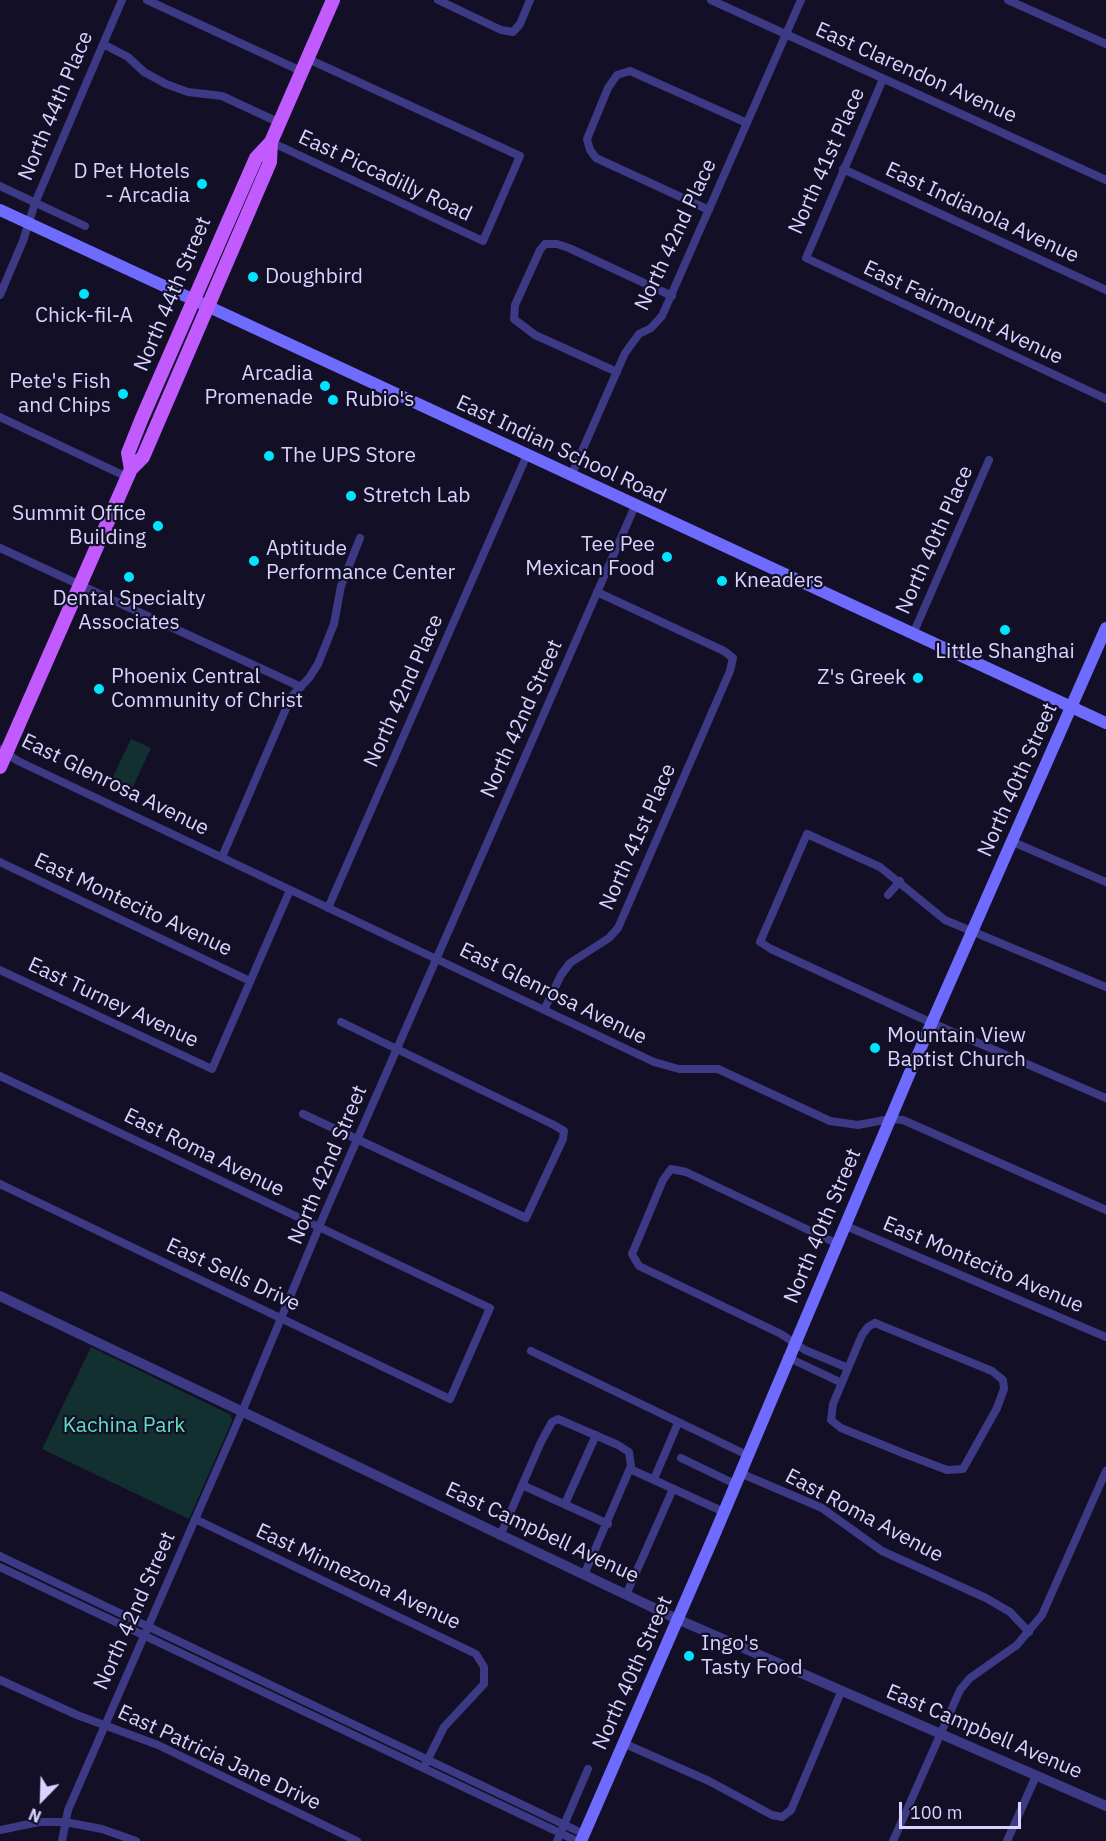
<!DOCTYPE html>
<html>
<head>
<meta charset="utf-8">
<style>
	body { margin:0 }
	#map { position:relative; width:1106px; height:1841px; overflow:hidden; background:#130f26; font-family:"IBM Plex Sans",sans-serif }
	canvas { display:block }
	.north { position:absolute; left:12px; top:1769px; width:60px; height:60px; -webkit-text-stroke:4px #130f26; paint-order:stroke; rotate:203deg; font-size:16px; font-weight:700; line-height:24px; text-align:center; color:#d9d4ff }
	.north::after { content:''; display:block; margin:auto; width:21px; height:27px; background:#d9d4ff; clip-path:polygon(50% 0,100% 100%,50% 72%,0 100%) }
	.scale { position:absolute; left:899px; top:1802px; width:122px; height:27px; box-sizing:border-box; border:3px solid #d9d4ff; border-top:0; padding-left:8px; font-size:18px; line-height:21px; white-space:nowrap; color:#d9d4ff; -webkit-text-stroke:4px #130f26; paint-order:stroke }
</style>
</head>
<body>
<div id="map">
<canvas width="1106" height="1841"></canvas>
<div class="north">N</div>
<div class="scale">100 m</div>
</div>
<script>
const c = document.querySelector('canvas').getContext('2d');
c.lineJoin = 'round';
function fill(path, color) { c.fillStyle = color; c.fill(path, 'evenodd'); }
const shape = rows => new Path2D(rows.map(r => 'M' + r).join(''));
function stroke(path, color, width, dash) { c.strokeStyle = color; c.lineWidth = width; c.lineCap = dash ? 'butt' : 'round'; c.setLineDash(dash || []); c.stroke(path); }
function label(font, color, halo, rows, align = 'center') {
  c.font = font + ' "IBM Plex Sans",sans-serif'; c.lineWidth = 4.5; c.setLineDash([]); c.textBaseline = 'middle'; c.strokeStyle = halo; c.fillStyle = color; for (const [text, x, y, turn = 0] of rows) {
    c.save(); c.translate(x, y); c.rotate((+turn || 0) * Math.PI / 180); c.textAlign = isNaN(turn) ? turn : align; if (halo) c.strokeText(text, 0, 0); c.fillText(text, 0, 0); c.restore();
  }
}
const green = shape([
	[131,739,151,748,128,797,108,787],
	[91,1347,231,1415,232,1421,189,1519,42,1449]
]);
const minor = shape([
	[147,0,301,71],
	[438,0,501,30,513,32,520,24,530,0],
	[711,0,1106,180],
	[1008,0,1106,44],
	[103,44,128,57,144,72,166,84,188,92,222,96,280,123],
	[883,79,806,258,1106,399],
	[271,142,483,241,520,156,306,58],
	[843,169,1106,290],
	[0,186,85,226],
	[709,210,596,158,590,150,587,139,608,88,617,75,630,71,747,123],
	[0,295,23,241,35,203,122,0],
	[617,372,535,335,514,319,515,305,540,250,545,244,557,244,569,248,672,296],
	[0,417,127,477],
	[571,476,625,353,639,334,651,328,662,316,801,0],
	[0,548,301,687],
	[913,634,989,460],
	[0,749,18,761,654,1062,679,1069,718,1069,830,1121,858,1125,890,1119,903,1120,1106,1210],
	[1013,842,1106,882],
	[222,857,291,697,309,678,318,664,334,624,341,586,360,538],
	[0,862,250,981],
	[888,895,900,881],
	[328,908,527,455],
	[0,970,212,1069,290,890],
	[1106,987,945,920,880,867,807,834,760,942,771,949,932,1023,1106,1098],
	[545,1008,561,975,570,963,609,938,618,928,730,671,733,658,724,651,597,592],
	[0,1076,490,1308,450,1399,0,1184],
	[303,1114,526,1218,563,1139,564,1131,554,1125,341,1022],
	[846,1226,1106,1337],
	[838,1244,686,1172,671,1169,663,1180,632,1254,639,1266,781,1334,805,1350,848,1368],
	[875,1323,992,1371,1003,1380,1004,1389,997,1408,963,1469,947,1470,905,1454,841,1428,831,1420,833,1404,862,1335,868,1327,875,1323],
	[531,1351,747,1455],
	[787,1357,842,1383],
	[681,1458,735,1484],
	[630,1469,724,1512],
	[740,1473,822,1508,882,1551,986,1598,1010,1612,1029,1632],
	[654,1479,678,1423],
	[522,1485,608,1524],
	[565,1504,596,1435],
	[195,1519,476,1654,484,1667,484,1684,444,1727,425,1765],
	[500,1536,541,1442,552,1422,558,1419,618,1445,629,1452,631,1466,584,1575],
	[0,1556,584,1834],
	[0,1567,577,1841],
	[626,1595,673,1489],
	[0,1680,77,1715,158,1745,357,1841],
	[623,1743,709,1781,772,1815,782,1817,791,1810,841,1692],
	[0,1830,39,1822,65,1822,102,1829,136,1841],
	[62,1841,68,1810,242,1412,324,1215,635,506],
	[557,1841,588,1769],
	[893,1841,960,1690,970,1678,1017,1645,1042,1615,1106,1471],
	[1007,1841,1036,1776]
]);
const tertiary = shape([
	[0,1296,677,1619,1106,1806]
]);
const secondary = shape([
	[0,210,1106,723],
	[581,1841,713,1538,911,1070,1106,628]
]);
const primary = shape([
	[131,469,128,453,142,418,256,158,271,142],
	[0,767,131,469,143,457,270,162,271,142,333,0]
]);
const markers = [
	[202,184,6,"#00e5ff"],
	[253,277,6,"#00e5ff"],
	[84,294,6,"#00e5ff"],
	[325,386,6,"#00e5ff"],
	[123,394,6,"#00e5ff"],
	[333,400,6,"#00e5ff"],
	[269,456,6,"#00e5ff"],
	[351,496,6,"#00e5ff"],
	[158,526,6,"#00e5ff"],
	[667,557,6,"#00e5ff"],
	[254,561,6,"#00e5ff"],
	[129,577,6,"#00e5ff"],
	[722,581,6,"#00e5ff"],
	[1005,630,6,"#00e5ff"],
	[918,678,6,"#00e5ff"],
	[99,689,6,"#00e5ff"],
	[875,1048,6,"#00e5ff"],
	[689,1656,6,"#00e5ff"]
];
const streetNames = [
	["East Clarendon Avenue",916,73,24],
	["North 44th Place",56,106,-67],
	["North 41st Place",827,161,-66],
	["East Piccadilly Road",385,176,25],
	["East Indianola Avenue",982,213,25],
	["North 42nd Place",676,235,-65],
	["North 44th Street",173,294,-67],
	["East Fairmount Avenue",963,313,25],
	["East Indian School Road",561,450,25],
	["North 40th Place",935,540,-66],
	["North 42nd Place",404,691,-66],
	["North 42nd Street",522,719,-66],
	["North 40th Street",1018,780,-66],
	["East Glenrosa Avenue",115,785,26],
	["North 41st Place",638,837,-66],
	["East Montecito Avenue",133,905,25],
	["East Glenrosa Avenue",553,994,26],
	["East Turney Avenue",113,1003,25],
	["East Roma Avenue",204,1153,26],
	["North 42nd Street",328,1165,-67],
	["North 40th Street",823,1226,-67],
	["East Montecito Avenue",983,1265,23],
	["East Sells Drive",233,1275,25],
	["East Roma Avenue",864,1516,28],
	["East Campbell Avenue",542,1533,25],
	["East Minnezona Avenue",358,1577,25],
	["North 42nd Street",135,1611,-66],
	["North 40th Street",633,1673,-66],
	["East Campbell Avenue",984,1732,23],
	["East Patricia Jane Drive",219,1758,25]
];
const poiNames = [
	["D Pet Hotels",190,172,"right"],
	["- Arcadia",190,196,"right"],
	["Doughbird",265,277],
	["Chick-fil-A",84,316,"center"],
	["Arcadia",313,374,"right"],
	["Promenade",313,398,"right"],
	["Pete's Fish",111,382,"right"],
	["and Chips",111,406,"right"],
	["Rubio's",345,400],
	["The UPS Store",281,456],
	["Stretch Lab",363,496],
	["Summit Office",146,514,"right"],
	["Building",146,538,"right"],
	["Tee Pee",655,545,"right"],
	["Mexican Food",655,569,"right"],
	["Aptitude",266,549],
	["Performance Center",266,573],
	["Kneaders",734,581],
	["Dental Specialty",129,599,"center"],
	["Associates",129,623,"center"],
	["Little Shanghai",1005,652,"center"],
	["Phoenix Central",111,677],
	["Community of Christ",111,701],
	["Z's Greek",906,678,"right"],
	["Mountain View",887,1036],
	["Baptist Church",887,1060],
	["Ingo's",701,1644],
	["Tasty Food",701,1668]
];
const parkNames = [
	["Kachina Park",124,1426]
];
fill(green, '#12302f');
stroke(minor, '#3d3a85', 8);
stroke(tertiary, '#3d3a85', 10);
stroke(secondary, '#6f6bff', 12);
stroke(primary, '#c25bff', 14);
for (const [x, y, r, color] of markers) { const dot = new Path2D(); dot.arc(x, y, r, 0, 2 * Math.PI); c.fillStyle = color; c.fill(dot); stroke(dot, '#130f26', 2); }
label('21px', '#d9d4ff', '#130f26', streetNames);
label('21px', '#d9d4ff', '#130f26', poiNames, 'left');
label('21px', '#5fe0c0', '#130f26', parkNames);
</script>
</body>
</html>
